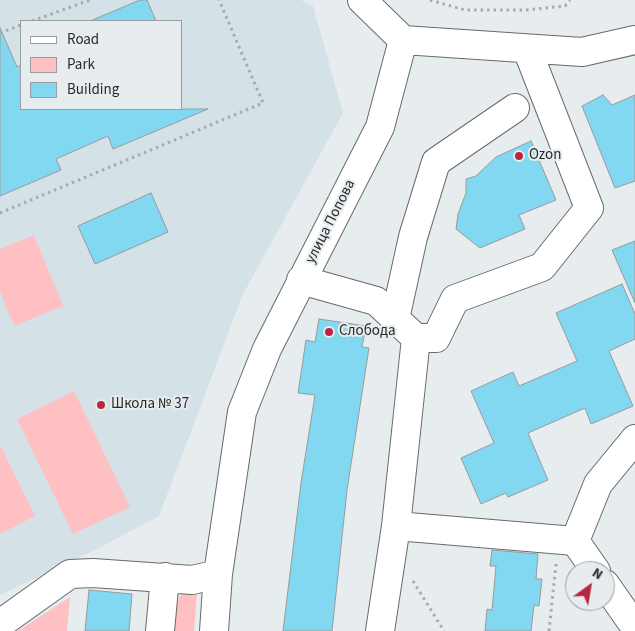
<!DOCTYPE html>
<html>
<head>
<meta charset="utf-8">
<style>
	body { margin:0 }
	#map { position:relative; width:635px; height:631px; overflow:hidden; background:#e7ecee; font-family:"Source Sans 3",sans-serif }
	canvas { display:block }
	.legend { position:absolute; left:20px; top:20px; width:162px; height:90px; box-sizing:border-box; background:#e7ecee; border:1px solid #9b9ea0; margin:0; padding:6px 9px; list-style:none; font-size:15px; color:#282a2b }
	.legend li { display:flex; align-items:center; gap:10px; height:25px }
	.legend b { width:25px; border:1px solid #9b9ea0 }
	.north { position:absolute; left:565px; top:561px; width:50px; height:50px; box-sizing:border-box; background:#e7ecee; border:1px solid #9b9ea0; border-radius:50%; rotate:32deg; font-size:14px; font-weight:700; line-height:20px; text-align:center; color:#282a2b }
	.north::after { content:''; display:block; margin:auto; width:18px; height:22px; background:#b82642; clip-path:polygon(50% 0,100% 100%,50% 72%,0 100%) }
</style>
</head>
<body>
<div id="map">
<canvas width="635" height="631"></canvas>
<ul class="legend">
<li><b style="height:6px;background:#fff"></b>Road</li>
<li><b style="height:14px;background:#fec0c3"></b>Park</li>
<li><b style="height:14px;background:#82d8f0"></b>Building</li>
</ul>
<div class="north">N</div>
</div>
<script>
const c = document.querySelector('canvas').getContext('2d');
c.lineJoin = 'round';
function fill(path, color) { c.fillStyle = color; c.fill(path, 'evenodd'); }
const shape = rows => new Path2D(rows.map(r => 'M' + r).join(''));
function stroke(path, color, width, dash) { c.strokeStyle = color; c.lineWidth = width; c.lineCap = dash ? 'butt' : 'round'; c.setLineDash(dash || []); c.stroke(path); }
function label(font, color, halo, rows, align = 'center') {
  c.font = font + ' "Source Sans 3",sans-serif'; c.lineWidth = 4; c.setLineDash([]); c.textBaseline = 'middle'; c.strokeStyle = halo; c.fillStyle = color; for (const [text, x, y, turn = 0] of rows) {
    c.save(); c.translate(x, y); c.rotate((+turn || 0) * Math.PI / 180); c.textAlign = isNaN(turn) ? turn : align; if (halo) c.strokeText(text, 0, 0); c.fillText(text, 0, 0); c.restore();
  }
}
const built = shape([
	[0,0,301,0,313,6,343,113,243,294,159,516,95,550,0,595],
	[21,21,181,21,181,109,21,109]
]);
const green = shape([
	[34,235,63,306,14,326,0,291,0,249],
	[74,391,130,507,73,534,17,419],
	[0,445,35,516,0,534],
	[190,590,197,593,194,631,173,631,176,603,183,592],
	[70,597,67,631,18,631]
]);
const building = shape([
	[140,0,147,0,156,21,90,21,140,0],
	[0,28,17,67,21,65,21,109,208,109,113,149,108,136,56,159,61,170,0,196,0,28],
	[603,95,612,105,635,95,635,181,615,188,582,106,603,95],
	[531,141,556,200,519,215,525,229,480,248,456,229,458,214,466,193,466,179,476,176,496,157,531,141],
	[151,193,168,232,95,264,78,226,151,193],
	[635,241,635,303,612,250,635,241],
	[622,284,635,314,635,339,609,351,633,406,591,424,585,408,528,433,548,480,508,497,506,493,481,504,461,458,494,443,471,391,513,372,519,386,577,361,556,313,622,284],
	[319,319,366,326,362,347,369,348,347,490,332,631,283,631,301,483,315,395,298,393,306,340,315,342,319,319],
	[492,550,538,554,536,579,542,579,539,606,534,605,531,631,485,631,487,609,492,610,496,566,490,566,492,550],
	[89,590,132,594,129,631,85,631,89,590]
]);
const path = shape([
	[430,0,465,10,526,10,565,6,570,0],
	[32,21,90,0],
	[0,33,21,25],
	[0,213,263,103,219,0],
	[413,581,444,631],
	[549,631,556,564]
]);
const minor = shape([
	[362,0,403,40],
	[403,40,582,52,635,40],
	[301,280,376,301,416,338,396,526,380,631],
	[395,319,413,237,436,162,515,108],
	[416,338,436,338,455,299,542,267,589,208,527,49],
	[396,526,575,541,596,571],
	[575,541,598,484,635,439],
	[605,584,635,627],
	[0,624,70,574,93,573,192,580,218,574],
	[160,631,165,577],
	[214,631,218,574,242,412,267,349,380,127,403,40]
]);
const markers = [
	[519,156,5,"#b82642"],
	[329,332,5,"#b82642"],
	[101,405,5,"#b82642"]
];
const poiNames = [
	["Ozon",529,156],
	["Слобода",339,332],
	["Школа № 37",111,405]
];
const streetNames = [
	["улица Попова",331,222,-63]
];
fill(built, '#d4e1e6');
fill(green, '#fec0c3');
fill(building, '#82d8f0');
stroke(building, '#979b9d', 1);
stroke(minor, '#676b6c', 30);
stroke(path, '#a6aaac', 3, [2.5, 4]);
stroke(minor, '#fff', 28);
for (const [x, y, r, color] of markers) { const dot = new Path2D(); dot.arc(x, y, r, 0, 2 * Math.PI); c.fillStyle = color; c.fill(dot); stroke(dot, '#e7ecee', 2); }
label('15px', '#282a2b', '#e7ecee', poiNames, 'left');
label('15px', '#282a2b', '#e7ecee', streetNames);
</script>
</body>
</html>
